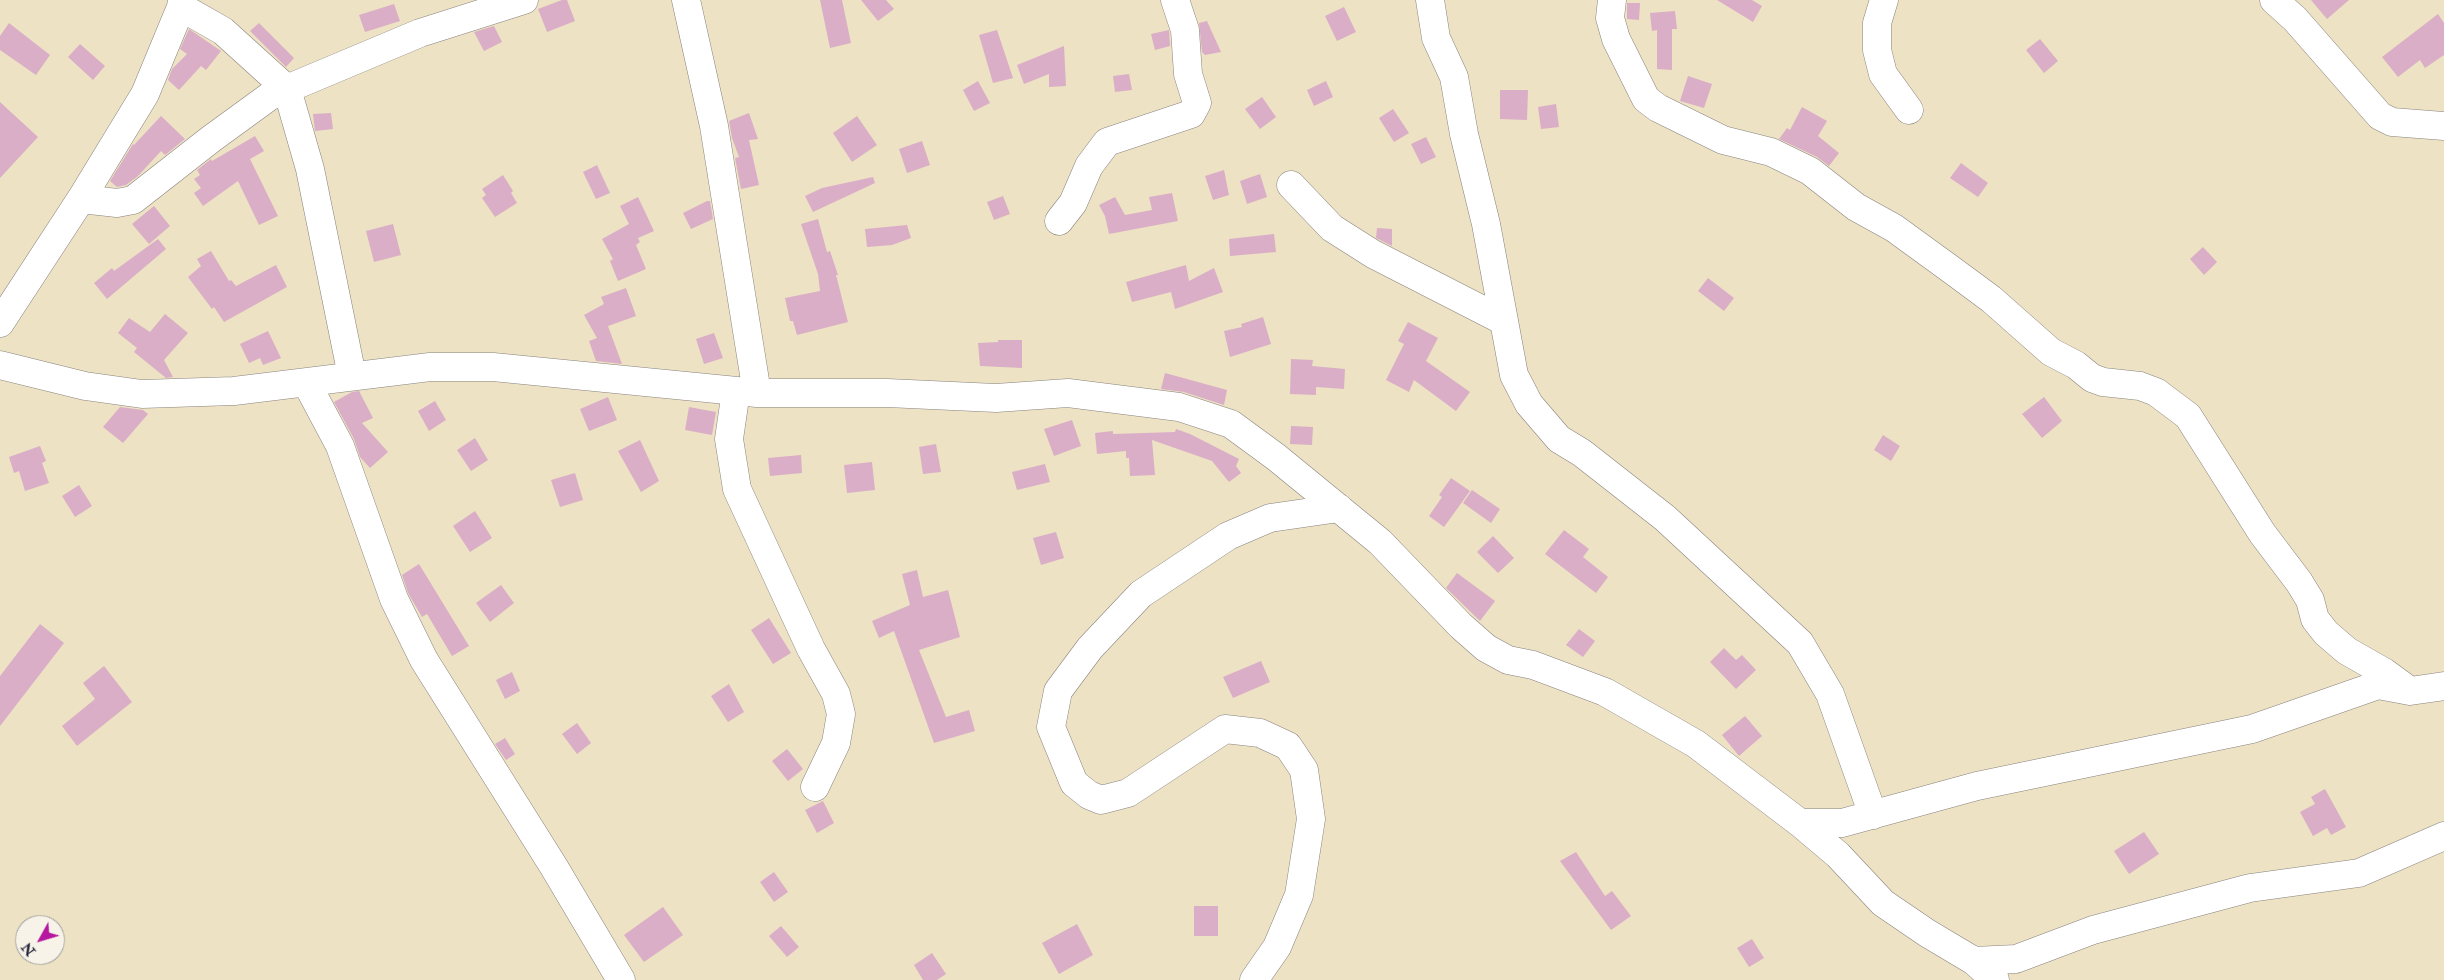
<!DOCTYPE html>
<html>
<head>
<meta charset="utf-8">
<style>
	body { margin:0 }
	#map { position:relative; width:2444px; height:980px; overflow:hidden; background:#ede2c3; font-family:"IM FELL Double Pica",serif }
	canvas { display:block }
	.north { position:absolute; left:15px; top:915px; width:50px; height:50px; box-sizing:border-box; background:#f7f3e8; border:1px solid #a29fa3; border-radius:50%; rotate:231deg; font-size:14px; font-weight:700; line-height:20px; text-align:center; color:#22223b }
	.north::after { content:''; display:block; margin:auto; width:18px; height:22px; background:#b5179e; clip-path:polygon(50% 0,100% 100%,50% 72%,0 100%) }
</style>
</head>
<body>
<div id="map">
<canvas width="2444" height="980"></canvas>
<div class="north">N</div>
</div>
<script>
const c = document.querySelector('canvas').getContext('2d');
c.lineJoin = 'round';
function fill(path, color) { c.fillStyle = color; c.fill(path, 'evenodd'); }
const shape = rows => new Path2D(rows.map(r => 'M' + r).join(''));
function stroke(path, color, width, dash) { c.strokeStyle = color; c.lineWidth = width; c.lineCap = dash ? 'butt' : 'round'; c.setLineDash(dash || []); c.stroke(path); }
const building = shape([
	[562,0,567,0,575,21,547,32,538,9],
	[820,0,842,0,851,43,830,48],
	[861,0,886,0,894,9,878,21],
	[1717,0,1752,0,1762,6,1753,22],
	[2311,0,2349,0,2327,19],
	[1627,3,1640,3,1639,20,1627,19],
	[394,4,400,21,365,32,359,15],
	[1344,7,1356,32,1337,41,1325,16],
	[1675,11,1677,29,1672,29,1672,70,1657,69,1657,30,1652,31,1650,13],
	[2438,14,2444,23,2444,55,2425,68,2420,60,2398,77,2382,57],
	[1207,21,1221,52,1205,55,1202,52,1199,23],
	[9,23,50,55,36,75,0,50,0,36],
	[259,23,294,58,286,67,250,31],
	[494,26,502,42,484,51,474,32],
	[189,29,221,51,206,70,201,66,179,90,168,80,172,69,187,54,180,49],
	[997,30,1013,78,993,83,979,35],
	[1169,30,1170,46,1155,50,1151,34],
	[2040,39,2058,61,2044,73,2026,50],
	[80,44,105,66,93,80,68,57],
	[1064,46,1066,86,1049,87,1049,74,1024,84,1017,65],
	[1129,74,1132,90,1115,92,1113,76],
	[1688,76,1712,84,1704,108,1680,101],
	[978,81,990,103,974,111,963,90],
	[1326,81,1333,97,1314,106,1307,90],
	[1500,90,1528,90,1527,120,1500,119],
	[1262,97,1276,117,1260,129,1245,109],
	[0,102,38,137,0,178],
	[1556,104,1559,127,1541,129,1538,107],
	[1802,107,1827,121,1818,136,1839,153,1829,166,1817,157,1779,139,1787,128,1790,130],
	[1393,109,1409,133,1394,142,1379,118],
	[331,113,333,129,315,131,313,114],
	[749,113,758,139,749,140,759,185,741,189,735,158,739,157,732,138,729,121],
	[161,116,185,139,165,155,161,151,138,176,126,185,117,187,110,181,133,144,134,145],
	[857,116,877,145,852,162,833,133],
	[255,136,264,151,250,159,278,216,259,225,238,181,203,206,194,193,201,188,194,179,200,175,197,170,211,159,212,161],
	[1426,137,1436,157,1421,164,1411,144],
	[922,141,930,165,907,173,899,149],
	[1961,163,1988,183,1978,197,1950,178],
	[597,165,610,193,596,199,583,172],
	[1224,170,1229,195,1213,200,1205,176],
	[1260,174,1267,197,1247,204,1240,181],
	[503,175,513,191,511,193,517,203,495,217,482,198,486,195,482,189],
	[873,177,875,183,813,212,805,196,822,188],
	[1172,193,1178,221,1109,234,1105,216,1099,205,1115,197,1125,215,1152,210,1149,197],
	[1003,196,1010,214,994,220,987,202],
	[638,197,654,231,638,238,640,242,636,245,646,269,618,281,610,261,613,259,602,239,629,224,620,206],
	[707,201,710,201,713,219,691,229,683,213],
	[154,206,170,226,149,244,132,224],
	[818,219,827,252,830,251,838,275,836,275,848,322,797,335,793,321,790,321,785,298,820,291,818,274,801,224],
	[393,224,401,255,374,262,366,231],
	[907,225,911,238,892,245,867,247,865,229],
	[1377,228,1392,229,1392,246,1376,238],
	[1274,234,1276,252,1230,256,1229,239],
	[158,239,166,249,107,299,94,283,112,268,114,271],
	[2203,247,2217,262,2204,275,2190,259],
	[211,251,229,281,231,280,236,286,276,265,287,287,224,322,214,307,212,309,188,277,201,266,197,259],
	[1186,265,1189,281,1214,268,1223,292,1175,309,1171,292,1132,302,1126,282],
	[1708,278,1734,298,1724,311,1698,291],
	[626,288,636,316,608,326,622,364,596,361,589,341,597,338,584,315,604,304,601,297],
	[165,314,188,333,164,360,173,377,166,378,134,352,137,348,118,333,129,318,150,332],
	[1263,317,1271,344,1230,357,1224,331,1242,327,1241,324],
	[1408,322,1438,338,1426,361,1470,392,1456,411,1414,380,1409,392,1386,380,1404,344,1398,341],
	[268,331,281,358,263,365,260,358,249,363,240,344],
	[714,333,723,358,704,364,696,339],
	[998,340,1022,340,1022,368,980,366,978,343,998,342],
	[1291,359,1313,360,1312,366,1345,369,1344,389,1316,387,1316,395,1290,394],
	[1165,373,1227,390,1224,405,1184,392,1161,389],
	[359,391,373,418,362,423,388,452,370,468,360,457,354,439,334,402,352,392],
	[608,397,617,420,589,431,580,409],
	[2044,397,2062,421,2042,438,2022,414],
	[435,401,446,420,429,431,418,411],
	[120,407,143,410,148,414,123,443,103,427],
	[689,407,716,412,712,435,685,430],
	[1072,420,1081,446,1054,456,1044,429],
	[1291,426,1313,427,1312,445,1290,444],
	[1176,429,1190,434,1239,459,1236,466,1241,473,1229,482,1212,461,1152,440,1155,475,1130,476,1129,458,1126,458,1126,451,1097,454,1095,433,1113,431,1113,434,1175,432],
	[1883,435,1900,446,1891,461,1874,450],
	[475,438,488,460,471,471,457,450],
	[640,440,659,481,641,492,618,451],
	[936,444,941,472,923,474,919,447],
	[40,446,46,461,42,463,49,483,25,491,19,471,14,473,9,457],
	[801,455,802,473,770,476,768,458],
	[872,462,875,490,847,493,844,465],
	[1045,464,1050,482,1017,490,1012,472],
	[575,473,583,500,560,507,551,480],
	[1451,478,1470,491,1444,527,1429,516,1442,497,1439,495],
	[79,485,92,506,75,517,62,496],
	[1472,490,1500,509,1491,523,1463,503],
	[475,511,492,538,470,552,453,526],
	[1564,530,1589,549,1583,557,1608,577,1596,593,1545,554],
	[1056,532,1064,558,1041,565,1033,538],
	[1493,536,1514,558,1498,573,1477,552],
	[419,564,469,646,452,656,427,614,422,617,408,593,402,575],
	[917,570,923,597,948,590,960,637,919,650,946,717,969,710,975,731,934,743,894,631,879,638,872,621,910,605,902,574],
	[1457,573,1495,601,1480,621,1446,588],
	[501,585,514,603,490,622,476,603],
	[769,618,791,653,773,664,751,630],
	[40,624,64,643,0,726,0,676],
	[1579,629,1595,641,1583,657,1566,645],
	[1724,648,1736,660,1742,655,1756,670,1736,689,1710,662],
	[1261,661,1270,682,1233,698,1223,677],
	[104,666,132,702,77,746,62,726,95,699,83,683],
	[512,672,520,691,505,699,496,680],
	[729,684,744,712,728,722,711,696],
	[1745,716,1762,736,1739,756,1722,735],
	[577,723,591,743,577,754,562,734],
	[505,738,515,754,506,760,495,744],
	[787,749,803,769,788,781,772,761],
	[2325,789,2346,827,2331,835,2327,828,2313,836,2300,812,2315,804,2311,797],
	[823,801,834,823,817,833,805,810],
	[2144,832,2159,854,2129,874,2114,851],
	[1576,852,1605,896,1612,891,1631,916,1611,930,1560,861],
	[774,872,788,892,774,902,760,882],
	[1194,906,1218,906,1218,936,1194,936],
	[663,907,683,935,644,962,624,935],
	[1077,924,1093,955,1059,974,1042,943],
	[781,926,799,947,787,957,769,936],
	[1752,939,1764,958,1749,967,1737,948],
	[932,953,946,974,937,980,923,980,914,965]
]);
const minor = shape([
	[686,0,714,126,757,393],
	[1430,0,1436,38,1454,77,1464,134,1486,224,1514,375,1529,404,1559,439,1582,453,1665,518,1800,643,1830,694,1873,815],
	[1612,0,1610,18,1616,39,1646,99,1658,108,1723,140,1771,152,1810,171,1856,207,1894,228,1949,268,1991,299,2051,352,2076,365,2092,378,2103,382,2140,386,2156,392,2188,416,2262,533,2299,582,2310,600,2315,619,2326,633,2347,651,2384,672,2410,691],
	[1884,0,1877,23,1877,50,1883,74,1909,110],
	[2274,0,2295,19,2380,116,2392,122,2444,126],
	[181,7,223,31,287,89,310,169,352,376],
	[1291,185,1332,228,1373,254,1502,320],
	[81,199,117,203,133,200,211,139,270,96,420,33,524,0],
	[1059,221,1073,203,1089,166,1107,142,1191,114,1197,103,1188,74,1185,30,1175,0],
	[0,323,81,199,145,94,181,7,182,0],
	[0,365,85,386,142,394,234,391,430,367,493,367,757,393,887,393,996,398,1068,393,1179,407,1231,424,1276,457,1380,542,1461,626,1486,648,1508,660,1533,665,1605,692,1696,744,1800,823,1838,855,1883,903,1927,933,1974,961,1995,980],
	[306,382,340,446,394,599,424,660,554,867,621,980],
	[736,391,729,439,737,489,811,649,836,694,841,714,836,743,815,787],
	[1800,823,1842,823,1977,786,2252,729,2378,685,2410,691,2444,686],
	[1974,961,2016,959,2093,930,2250,888,2359,873,2444,836],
	[1254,980,1277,947,1299,895,1311,819,1304,770,1288,746,1260,733,1225,729,1128,793,1101,800,1089,795,1074,783,1051,727,1058,691,1090,648,1141,594,1228,536,1270,518,1339,508]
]);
fill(building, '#daaec7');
stroke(minor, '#88827f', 29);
stroke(minor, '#fff', 28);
</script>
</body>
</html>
